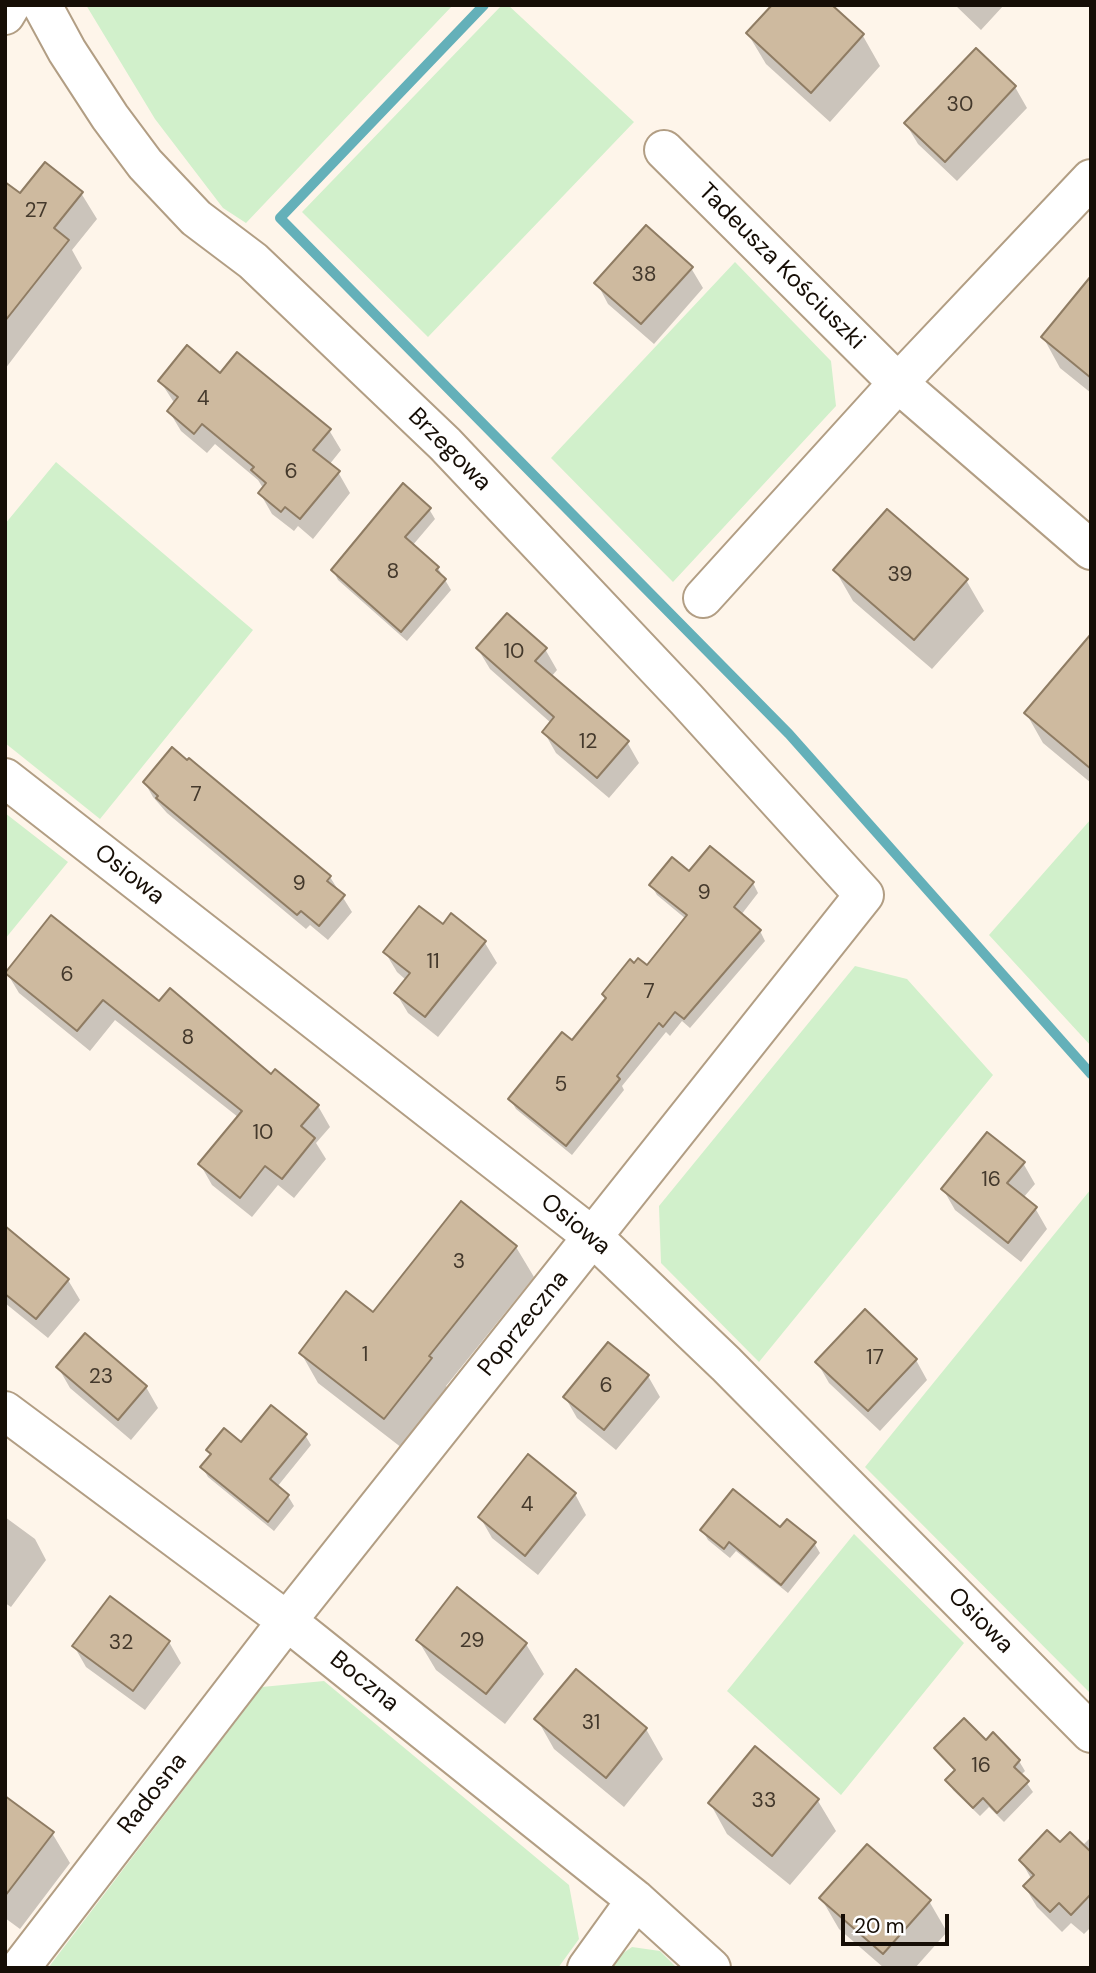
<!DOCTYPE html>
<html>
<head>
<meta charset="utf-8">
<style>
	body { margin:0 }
	#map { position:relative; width:1096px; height:1973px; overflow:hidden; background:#fef5ea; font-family:"DM Sans",sans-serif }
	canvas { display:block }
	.frame { position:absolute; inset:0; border:7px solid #160e06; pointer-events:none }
	.scale { position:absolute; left:841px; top:1914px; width:108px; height:32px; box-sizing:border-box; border:4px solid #160e06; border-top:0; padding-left:9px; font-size:21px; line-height:24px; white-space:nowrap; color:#160e06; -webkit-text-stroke:5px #fff; paint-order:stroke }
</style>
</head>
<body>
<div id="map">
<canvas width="1096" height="1973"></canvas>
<div class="frame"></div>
<div class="scale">20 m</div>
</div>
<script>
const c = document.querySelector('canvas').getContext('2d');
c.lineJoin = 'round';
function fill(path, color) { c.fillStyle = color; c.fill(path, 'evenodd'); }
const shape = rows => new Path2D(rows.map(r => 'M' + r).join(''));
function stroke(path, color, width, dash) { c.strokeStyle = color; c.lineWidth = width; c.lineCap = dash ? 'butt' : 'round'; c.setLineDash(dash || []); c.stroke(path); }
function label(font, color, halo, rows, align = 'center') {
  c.font = font + ' "DM Sans",sans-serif'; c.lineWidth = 5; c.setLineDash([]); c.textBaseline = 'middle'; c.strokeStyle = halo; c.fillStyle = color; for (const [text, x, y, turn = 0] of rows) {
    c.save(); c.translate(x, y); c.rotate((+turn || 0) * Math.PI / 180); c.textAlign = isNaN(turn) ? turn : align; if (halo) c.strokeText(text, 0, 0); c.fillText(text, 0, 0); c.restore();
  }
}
const green = shape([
	[86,5,453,5,246,223,223,208,155,119],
	[502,5,508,5,634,122,428,337,302,212],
	[735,262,831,361,836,406,673,582,551,458],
	[56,462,253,630,100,819,5,743,5,524],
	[5,813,68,862,5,939],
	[1091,819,1091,1046,989,935],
	[855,966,907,979,993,1075,759,1362,661,1263,659,1206],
	[1091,1189,1091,1694,865,1467],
	[854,1534,964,1643,841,1795,727,1691],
	[324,1681,569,1885,579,1939,558,1968,48,1968,262,1687],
	[632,1947,660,1951,677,1968,608,1968,616,1958]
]);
const shadow = shape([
	[829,5,863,36,880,66,830,122,766,64,748,34],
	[955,5,1004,5,981,30],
	[976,50,1015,87,1027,108,957,181,918,144,906,124],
	[5,184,20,196,81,193,97,219,72,250,82,268,5,369],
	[691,268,703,288,654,344,608,304,597,283],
	[1091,294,1091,393,1060,368,1043,337],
	[220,375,329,430,341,450,329,465,338,472,350,493,313,539,298,526,294,531,272,514,260,493,263,488,258,480,215,444,207,453,181,431,169,411,175,404,160,381],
	[429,509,435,519,412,546,438,568,451,590,407,641,338,580,333,570],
	[835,570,966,580,984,611,932,669,853,601],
	[478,649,545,649,557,670,551,677,627,742,639,763,609,798,556,753,544,732,551,723,490,669],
	[1091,660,1091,783,1043,743,1026,713],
	[145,783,330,877,352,912,328,940,310,925,306,929,167,813,153,797],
	[689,873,753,883,758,893,741,915,760,931,765,941,690,1028,682,1021,670,1036,666,1032,622,1086,624,1090,572,1155,516,1109,510,1099,573,1043,607,1000,604,994,635,966,647,967,686,919,657,895,651,885],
	[452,916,485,943,497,963,438,1037,408,1013,396,993,406,980,397,972,385,952,443,926],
	[7,973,160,1004,318,1106,330,1127,316,1143,326,1159,294,1198,278,1185,252,1217,212,1185,200,1164,238,1117,115,1020,90,1051,19,993],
	[1023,1163,1035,1184,1023,1198,1035,1208,1047,1229,1021,1262,955,1210,943,1189],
	[5,1229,68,1280,80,1300,48,1338,5,1303],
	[516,1247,534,1277,446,1386,448,1389,402,1448,318,1383,301,1353,373,1314],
	[85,1335,146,1387,158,1408,131,1440,70,1388,58,1367],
	[608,1344,648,1376,660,1397,616,1450,577,1418,565,1397],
	[916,1360,927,1380,880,1431,829,1383,817,1362],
	[305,1435,311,1445,277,1487,288,1496,294,1506,274,1531,208,1477,202,1467,211,1456,208,1450],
	[575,1494,586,1515,538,1575,492,1538,480,1517],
	[5,1517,35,1539,46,1560,11,1607,5,1603],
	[781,1529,814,1543,820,1553,788,1593,736,1551,730,1558,708,1540,702,1530],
	[418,1640,526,1644,544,1674,505,1724,436,1670],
	[169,1642,181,1663,145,1710,86,1667,74,1646],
	[537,1719,646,1729,663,1759,624,1807,554,1749],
	[993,1734,1019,1761,1025,1771,1021,1775,1033,1792,1004,1822,989,1807,980,1816,953,1790,948,1780,956,1772,937,1748,986,1742],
	[755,1749,818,1801,836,1831,790,1885,727,1834,710,1803],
	[5,1798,52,1833,70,1863,20,1929,5,1918],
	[1091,1837,1091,1927,1084,1934,1071,1923,1062,1932,1037,1907,1025,1887,1032,1880,1021,1861,1060,1845,1082,1846],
	[821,1898,929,1901,947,1932,915,1968,884,1968,839,1929]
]);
const stream = shape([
	[484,5,280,218,789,734,1091,1074]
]);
const building = shape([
	[772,5,832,5,864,34,811,93,746,33,772,5],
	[976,48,1016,86,945,162,904,123,976,48],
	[45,162,83,192,54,228,69,240,5,321,5,182,20,193,45,162],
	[646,225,693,267,641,324,594,283,646,225],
	[1091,276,1091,378,1041,337,1091,276],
	[187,345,220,373,237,352,331,429,313,450,340,471,300,519,285,507,281,512,258,493,266,483,251,470,254,467,202,424,194,434,167,411,178,397,158,381,187,345],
	[403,483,431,508,405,537,439,567,436,570,446,579,401,632,331,570,403,483],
	[887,509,968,579,914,640,833,570,887,509],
	[507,613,547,648,535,661,629,741,597,778,542,732,554,717,476,648,507,613],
	[1091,634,1091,769,1024,713,1091,634],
	[172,747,187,760,189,758,331,876,327,881,345,895,319,926,301,911,297,915,156,798,158,796,143,782,172,747],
	[710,846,754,882,734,907,761,930,684,1019,675,1012,663,1027,659,1023,617,1076,620,1079,566,1146,508,1099,562,1032,572,1040,606,998,602,994,630,959,634,963,638,958,647,965,687,915,649,885,672,857,689,871,710,846],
	[419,906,443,924,451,913,486,941,425,1017,394,993,410,973,383,952,419,906],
	[51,915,159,1001,170,988,271,1074,275,1069,319,1105,301,1126,315,1138,282,1179,265,1166,240,1198,198,1164,242,1111,103,1000,77,1031,5,973,51,915],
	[987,1132,1025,1162,1007,1183,1037,1207,1008,1243,941,1189,987,1132],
	[461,1201,517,1246,429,1356,432,1358,384,1419,299,1353,346,1291,373,1312,461,1201],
	[5,1226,69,1279,36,1319,5,1294,5,1226],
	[865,1309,917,1359,868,1411,815,1362,865,1309],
	[85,1333,147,1386,118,1420,56,1367,85,1333],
	[608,1342,649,1375,604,1430,563,1397,608,1342],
	[271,1405,307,1434,270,1479,289,1495,268,1522,200,1467,211,1454,206,1450,224,1428,241,1442,271,1405],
	[528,1454,576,1493,525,1556,478,1517,528,1454],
	[733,1489,780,1527,787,1519,816,1542,781,1585,729,1542,724,1549,700,1530,733,1489],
	[457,1587,527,1643,486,1694,416,1640,457,1587],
	[110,1596,170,1641,133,1691,72,1646,110,1596],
	[576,1669,647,1728,606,1778,534,1719,576,1669],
	[964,1718,986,1740,993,1732,1020,1760,1014,1767,1029,1781,997,1813,983,1798,973,1808,945,1780,955,1770,934,1748,964,1718],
	[755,1746,819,1799,772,1856,708,1803,755,1746],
	[5,1796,54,1832,5,1896,5,1796],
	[1047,1830,1060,1842,1070,1832,1091,1852,1091,1894,1071,1915,1059,1903,1050,1912,1023,1886,1034,1875,1019,1860,1047,1830],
	[867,1844,931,1900,883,1954,819,1898,867,1844]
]);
const minor = shape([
	[5,15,11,5],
	[664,150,898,383,1091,550],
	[703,598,898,383,1091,179],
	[5,778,593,1237,726,1364,1091,1733],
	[5,1411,287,1621,636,1900,711,1968],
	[20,1968,287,1621,864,895,686,699,445,444,253,261,196,218,145,164,110,117,67,51,42,5],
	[587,1968,636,1900]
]);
const numberNames = [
	["30",960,105],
	["27",36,211],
	["38",644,275],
	["4",203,399],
	["6",291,472],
	["8",393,572],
	["39",900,575],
	["10",514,652],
	["12",588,742],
	["7",196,795],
	["9",299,884],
	["9",704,893],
	["11",433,962],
	["6",67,975],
	["7",649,992],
	["8",188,1038],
	["5",561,1085],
	["10",263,1133],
	["16",991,1180],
	["3",459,1262],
	["1",365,1355],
	["17",875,1358],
	["23",101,1377],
	["6",606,1386],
	["4",527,1505],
	["29",472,1641],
	["32",121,1643],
	["31",591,1723],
	["16",981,1766],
	["33",764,1801]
];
const streetNames = [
	["Tadeusza Kościuszki",781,267,45],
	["Brzegowa",449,450,45],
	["Osiowa",129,875,38],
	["Osiowa",575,1225,39],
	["Poprzeczna",524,1324,-51],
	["Osiowa",980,1621,45],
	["Boczna",364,1682,39],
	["Radosna",153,1794,-52]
];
fill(green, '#d1f0cb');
fill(shadow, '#0003');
stroke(stream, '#64b0b9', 10);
fill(building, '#ceba9f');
stroke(building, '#8f7c63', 2);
stroke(minor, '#b29e84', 42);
stroke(minor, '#fff', 38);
label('21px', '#44392c', null, numberNames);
label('24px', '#160e06', '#fff', streetNames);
</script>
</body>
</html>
